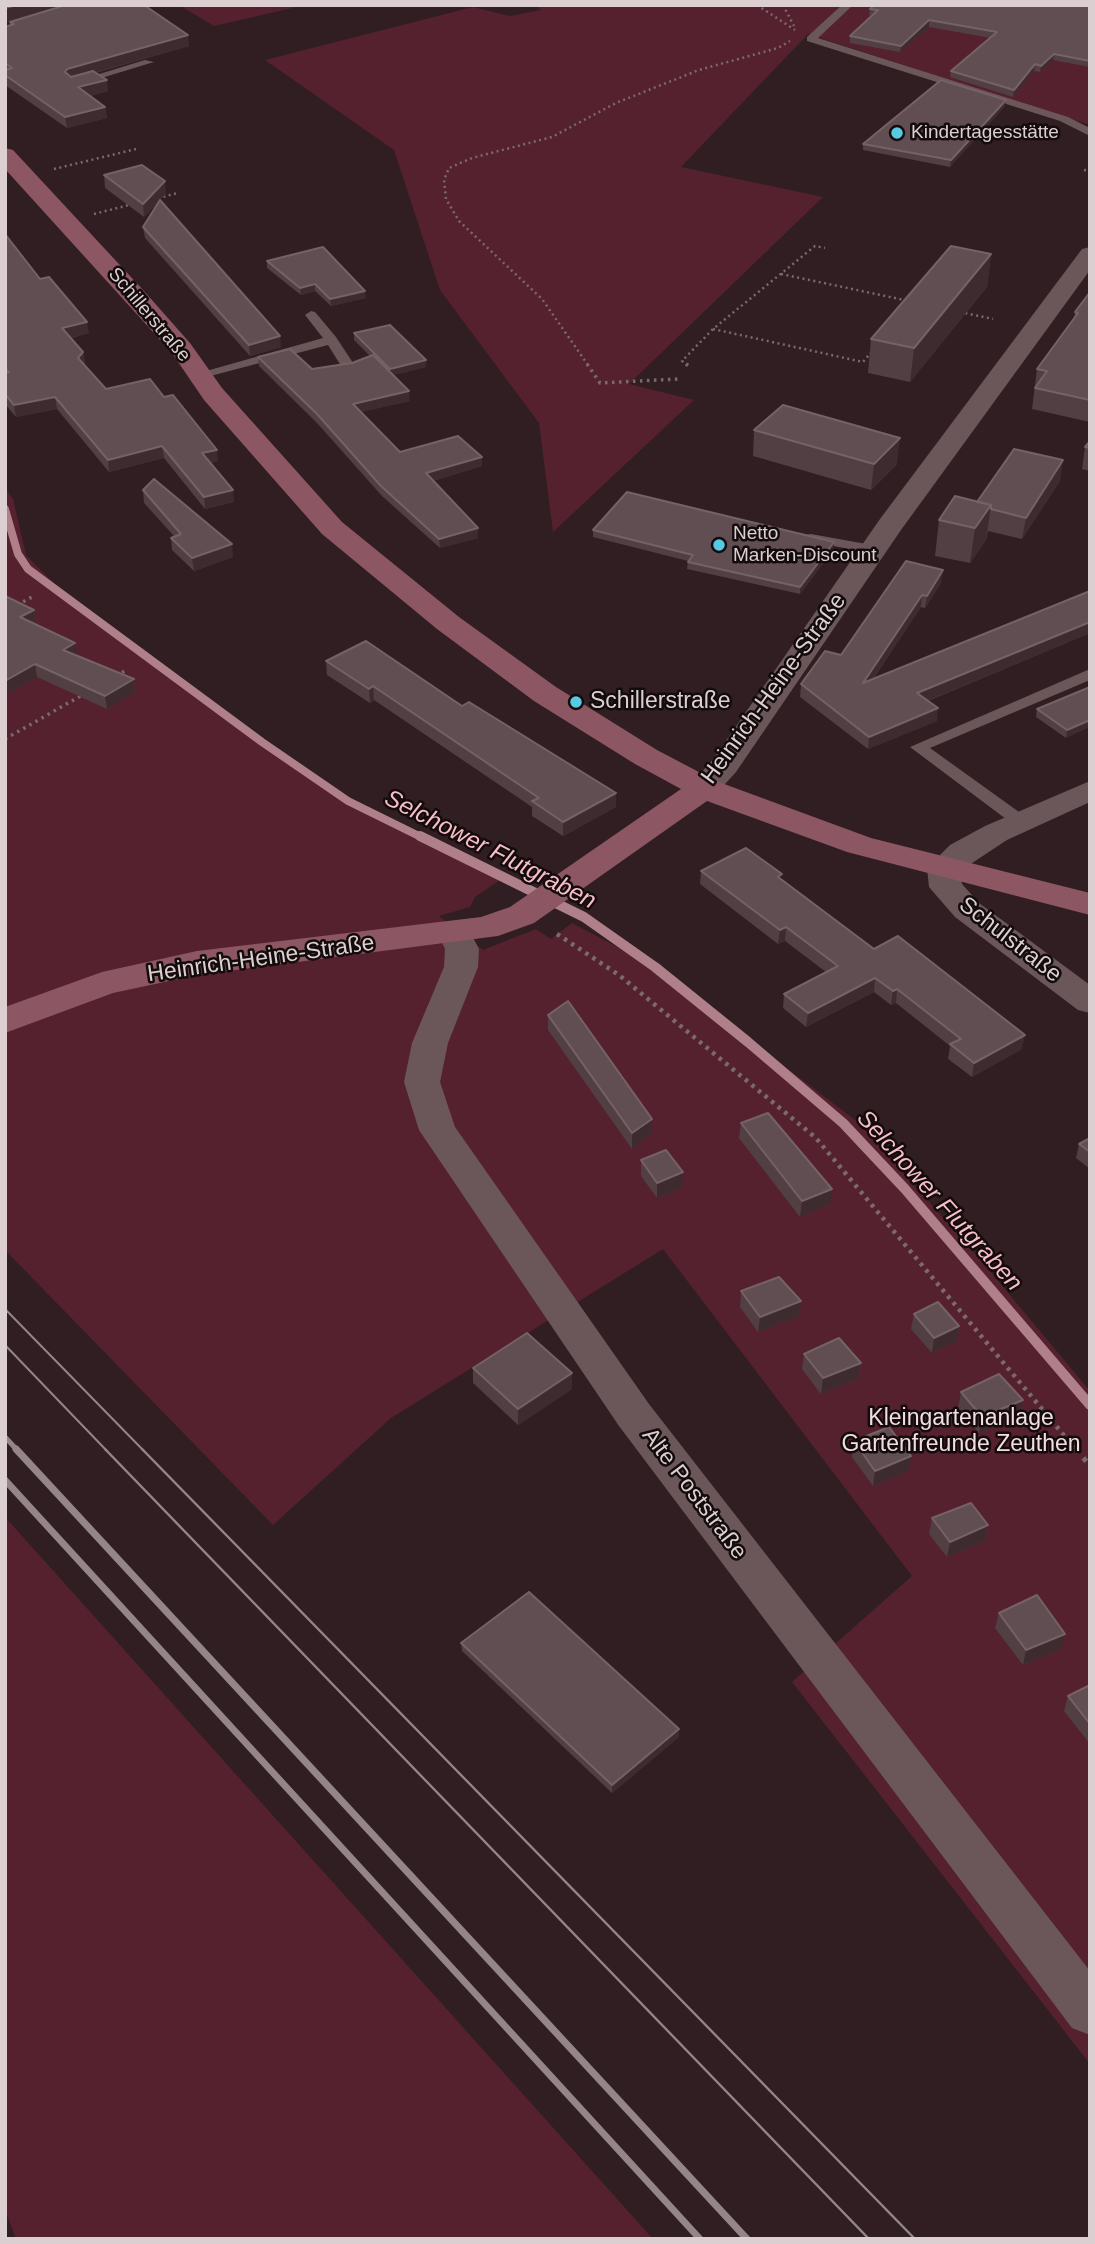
<!DOCTYPE html>
<html>
<head>
<meta charset="utf-8">
<style>
	body { margin:0 }
	#map { position:relative; width:1095px; height:2244px; overflow:hidden; background:#301e22; font-family:Arial,sans-serif }
	canvas { display:block }
	.frame { position:absolute; inset:0; border:7px solid #dccfd1; pointer-events:none }
</style>
</head>
<body>
<div id="map">
<canvas width="1095" height="2244"></canvas>
<div class="frame"></div>
</div>
<script>
const c = document.querySelector('canvas').getContext('2d');
c.lineJoin = 'round';
function fill(path, color) { c.fillStyle = color; c.fill(path, 'evenodd'); }
const shape = rows => new Path2D(rows.map(r => 'M' + r).join(''));
function stroke(path, color, width, dash) { c.strokeStyle = color; c.lineWidth = width; c.lineCap = dash ? 'butt' : 'round'; c.setLineDash(dash || []); c.stroke(path); }
function label(font, color, halo, rows, align = 'center') {
  c.font = font + ' Arial,sans-serif'; c.lineWidth = 5; c.setLineDash([]); c.textBaseline = 'middle'; c.strokeStyle = halo; c.fillStyle = color; for (const [text, x, y, turn = 0] of rows) {
    c.save(); c.translate(x, y); c.rotate((+turn || 0) * Math.PI / 180); c.textAlign = isNaN(turn) ? turn : align; if (halo) c.strokeText(text, 0, 0); c.fillText(text, 0, 0); c.restore();
  }
}
const green = shape([
	[179,5,305,5,214,26],
	[535,5,1090,5,1090,125,808,34,681,167,823,197,629,384,694,400,553,532,539,423,440,290,394,150,265,60,473,7,510,16,541,10],
	[5,488,13,499,26,555,70,600,311,779,500,880,475,897,470,907,439,916,483,950,536,929,551,939,572,923,625,951,691,995,859,1123,978,1257,1090,1391,1090,2064,792,1682,912,1576,663,1249,391,1418,273,1525,5,1250],
	[5,1517,653,2239,16,2239,5,2210]
]);
const streamFar1 = shape([
	[5,509,18,554,28,569,262,742,348,801,423,838]
]);
const stream = shape([
	[420,836,584,917,655,967,748,1042,843,1123,905,1189,1090,1405]
]);
const pathFar3 = shape([
	[757,5,795,30],
	[783,5,794,26],
	[54,169,136,149],
	[1084,170,1090,171],
	[158,198,178,193],
	[94,214,133,204],
	[781,274,909,301],
	[960,312,993,319],
	[713,329,863,362,873,350],
	[588,365,542,299,459,221,446,199,444,180,449,168,472,158,552,137,616,103,699,70,778,48,790,41],
	[688,365,682,361,713,329,815,246,825,248]
]);
const pathFar2 = shape([
	[587,364,600,383,678,379],
	[686,364,690,367],
	[17,605,32,597],
	[116,676,128,669],
	[5,739,84,694]
]);
const pathFar1 = shape([
	[557,934,619,975,816,1138,1077,1451]
]);
const path = shape([
	[1076,1449,1090,1466]
]);
const lane = shape([
	[842,5,853,5,818,38,1068,117,1090,128,1090,136,1060,121,807,41,807,37,842,5],
	[145,60,154,62,75,86,70,83,145,60],
	[311,311,315,312,336,337,355,366,353,369,343,369,328,345,199,379,192,375,323,338,305,315,311,311],
	[811,534,872,545,879,549,872,553,806,541,806,535,811,534],
	[1090,669,1090,680,930,748,1026,817,1028,821,1026,825,1014,825,910,747,1090,669]
]);
const street = shape([
	[1090,247,1090,270,901,530,736,772,715,795,704,797,693,795,688,788,714,758,880,519,1082,249,1090,247],
	[1090,781,1090,802,1007,840,960,871,962,884,979,903,1090,985,1090,1013,1078,1010,955,917,929,887,927,868,950,845,985,826,1090,781],
	[455,923,467,926,479,949,478,967,448,1043,440,1082,455,1127,649,1404,1090,1971,1090,2035,1072,2028,619,1426,419,1130,404,1082,412,1043,444,967,445,949,438,934,443,926,455,923]
]);
const secondary = shape([
	[5,148,13,150,144,291,190,343,222,388,342,522,459,617,556,687,657,750,716,781,871,838,1090,893,1090,915,847,852,707,801,534,923,498,936,197,975,113,993,5,1033,5,1007,102,972,197,951,481,917,510,907,681,789,635,764,534,701,437,629,322,534,204,400,172,353,5,169,5,148]
]);
const tramFar1 = shape([
	[5,1309,144,1451],
	[5,1345,107,1451]
]);
const tram = shape([
	[105,1449,869,2239],
	[142,1449,915,2239]
]);
const railFar1 = shape([
	[5,1437,18,1451]
]);
const rail = shape([
	[16,1449,747,2239],
	[5,1480,700,2239]
]);
const wall = shape([
	[5,5,189,46,95,73,108,91,90,96,105,107,107,118,67,128,5,85,5,27,10,25],
	[1090,5,1090,67,1053,60,1040,72,1034,71,1013,97,950,77,951,71,991,38,929,27,900,52,850,43,850,36,872,16,869,15,870,9],
	[1005,106,950,167,863,150,863,144],
	[104,175,166,194,144,217,105,188],
	[143,227,281,347,250,356,145,238],
	[5,234,40,279,89,333,71,338,83,352,85,363,84,364,106,389,218,461,211,463,234,502,205,509,164,458,109,472,57,409,16,417,5,404],
	[991,254,987,287,910,382,868,373,871,339],
	[267,261,366,298,331,306,315,291,301,295,267,268],
	[1090,292,1090,422,1032,409,1037,369,1074,320,1075,312],
	[354,333,426,360,426,367,393,375,410,401,360,412,400,452,482,457,482,466,433,481,478,538,440,548,382,496,317,423,259,366,258,357,312,369,352,363,370,356,354,340],
	[754,430,897,464,871,490,753,456],
	[1090,441,1090,471,1082,469,1085,447],
	[1060,481,1022,539,988,531,986,540,970,563,935,556,939,520,977,502],
	[143,490,233,557,194,571,172,550,171,538,174,536,144,503],
	[593,530,834,542,833,550,800,594,687,569,688,561,593,537],
	[906,561,941,583,925,608,921,607,873,679,1090,591,1090,633,928,701,937,721,868,749,800,697,801,684,841,655],
	[5,596,34,610,36,622,34,623,77,655,134,679,135,692,107,709,37,677,5,695],
	[326,661,616,807,563,836,532,816,532,807,374,700,370,703,327,675],
	[1090,687,1066,738,1036,717,1037,709],
	[701,871,782,879,874,949,1022,1049,972,1077,948,1059,950,1046,896,1003,891,1005,874,992,806,1027,783,1008,784,994,826,972,785,941,778,944,700,884],
	[548,1015,651,1134,632,1149,548,1030],
	[741,1123,830,1204,800,1217,739,1138],
	[1090,1138,1090,1169,1076,1158,1079,1144],
	[641,1160,682,1188,657,1198,641,1176],
	[741,1291,801,1301,799,1316,758,1332,740,1307],
	[914,1314,959,1326,957,1341,932,1353,911,1329],
	[804,1354,861,1363,859,1378,821,1394,802,1369],
	[473,1368,572,1389,518,1425,473,1383],
	[961,1392,1023,1400,1020,1415,979,1433,958,1408],
	[854,1441,909,1471,873,1486,852,1457],
	[932,1518,988,1525,985,1541,947,1557,929,1534],
	[999,1613,1061,1649,1023,1665,995,1628],
	[461,1643,679,1729,679,1737,612,1793,462,1651],
	[1090,1685,1090,1744,1064,1711,1068,1696]
]);
const shadedWall = shape([
	[17,5,71,5,5,23,5,8],
	[929,20,929,27,900,52,901,46],
	[188,35,189,46,68,80,65,72,67,69],
	[1054,54,1053,60,1040,72,1041,66],
	[1035,64,1034,71,1013,97,1014,90],
	[107,80,108,91,80,99,78,87],
	[1006,100,1005,106,950,167,951,160],
	[105,107,107,118,67,128,65,117],
	[165,181,166,194,144,217,143,204],
	[991,254,987,287,910,382,914,348],
	[315,284,315,291,301,295,300,288],
	[365,291,366,298,331,306,330,299],
	[87,322,89,333,64,339,62,328],
	[280,336,281,347,250,356,249,345],
	[83,352,85,363,79,369,78,358],
	[426,360,426,367,390,376,390,369],
	[409,391,410,401,353,414,353,404],
	[55,397,57,409,16,417,14,405],
	[900,438,897,464,871,490,874,464],
	[162,446,164,458,109,472,108,460],
	[217,450,218,461,204,465,202,453],
	[482,457,482,466,426,483,426,473],
	[1063,460,1060,481,1022,539,1026,518],
	[233,490,234,502,205,509,204,497],
	[991,505,986,540,970,563,975,528],
	[478,528,478,538,440,548,439,539],
	[834,542,833,550,800,594,800,587],
	[232,544,233,557,194,571,192,558],
	[943,570,941,583,925,608,927,596],
	[922,595,921,607,861,696,863,683],
	[34,610,36,622,23,630,20,617],
	[1090,622,1090,633,915,706,917,693],
	[75,643,77,656,63,650],
	[35,664,37,677,5,695,5,681],
	[134,679,135,692,107,709,105,696],
	[373,686,374,700,370,703,369,689],
	[938,708,937,721,868,749,869,737],
	[1090,720,1090,727,1066,738,1067,730],
	[616,793,616,807,563,836,563,822],
	[786,927,785,941,778,944,780,930],
	[875,978,874,992,806,1027,808,1013],
	[897,989,896,1003,891,1005,893,991],
	[1025,1035,1022,1049,972,1077,974,1063],
	[652,1119,651,1134,632,1149,632,1133],
	[683,1172,682,1188,657,1198,657,1183],
	[832,1189,830,1204,800,1217,802,1201],
	[801,1301,799,1316,758,1332,760,1317],
	[959,1326,957,1341,932,1353,934,1338],
	[861,1363,859,1378,821,1394,823,1378],
	[572,1373,572,1389,518,1425,518,1409],
	[1023,1400,1020,1415,979,1433,982,1417],
	[911,1456,909,1471,873,1486,875,1471],
	[988,1525,985,1541,947,1557,950,1542],
	[1065,1634,1061,1649,1023,1665,1026,1650],
	[679,1729,679,1737,612,1793,612,1785]
]);
const building = shape([
	[5,5,17,5,5,8,5,5],
	[66,5,144,5,188,35,67,69,65,72,71,77,93,71,107,80,78,87,105,107,65,117,5,75,5,70,12,68,5,63,5,27,14,24,10,22,66,5],
	[874,5,1090,5,1090,61,1054,54,1041,66,1035,64,1014,90,951,71,997,32,929,20,901,46,850,36,878,10,870,9,874,5],
	[941,80,1006,100,951,160,863,144,941,80],
	[142,165,165,181,143,204,104,175,142,165],
	[160,200,280,336,249,345,143,227,160,200],
	[5,234,40,279,49,277,87,322,62,328,83,352,78,358,106,389,150,379,164,397,173,395,217,450,202,453,233,490,204,497,162,446,108,460,55,397,14,405,5,394,5,373,9,372,5,368,5,234],
	[951,246,991,254,914,348,871,339,951,246],
	[323,247,365,291,330,299,315,284,300,288,267,261,323,247],
	[1090,292,1090,400,1035,388,1047,371,1037,369,1078,313,1075,312,1090,292],
	[390,325,426,360,390,369,354,333,390,325],
	[290,349,312,369,352,363,373,355,409,391,353,404,400,452,458,436,482,457,426,473,478,528,439,539,381,486,317,414,258,357,290,349],
	[783,405,900,438,874,464,754,430,783,405],
	[1090,441,1090,448,1085,447,1090,441],
	[1014,449,1063,460,1026,518,991,509,991,505,977,502,1014,449],
	[154,479,232,544,192,558,171,538,181,534,143,490,154,479],
	[627,492,834,542,800,587,688,562,693,555,593,530,627,492],
	[955,496,991,505,975,528,939,520,955,496],
	[906,561,943,570,927,596,922,595,863,683,1090,591,1090,622,917,693,938,708,869,737,801,684,825,651,841,655,906,561],
	[5,596,34,610,20,617,75,643,63,650,134,679,105,696,35,664,5,681,5,596],
	[366,641,462,706,469,702,616,793,563,822,532,801,539,798,373,686,369,689,326,661,366,641],
	[1090,687,1090,720,1067,730,1037,709,1090,687],
	[746,848,782,874,778,877,874,949,898,936,1025,1035,974,1063,950,1044,961,1039,897,989,893,991,875,978,808,1013,784,994,838,966,786,927,780,930,701,871,746,848],
	[568,1001,652,1119,632,1133,548,1015,568,1001],
	[768,1113,832,1189,802,1201,741,1123,768,1113],
	[1090,1138,1090,1152,1079,1144,1090,1138],
	[666,1150,683,1172,657,1183,641,1160,666,1150],
	[779,1277,801,1301,760,1317,741,1291,779,1277],
	[938,1302,959,1326,934,1338,914,1314,938,1302],
	[527,1333,572,1373,518,1409,473,1368,527,1333],
	[839,1338,861,1363,823,1378,804,1354,839,1338],
	[999,1374,1023,1400,982,1417,961,1392,999,1374],
	[889,1427,911,1456,875,1471,854,1441,889,1427],
	[971,1503,988,1525,950,1542,932,1518,971,1503],
	[529,1592,679,1729,612,1785,461,1643,529,1592],
	[1037,1595,1065,1634,1026,1650,999,1613,1037,1595],
	[1090,1685,1090,1724,1068,1696,1090,1685]
]);
const markers = [
	[897,133,7,"#58c9e3"],
	[719,545,7,"#58c9e3"],
	[576,702,7,"#58c9e3"]
];
const farPoinames = [
	["Kindertagesstätte",911,133],
	["Netto",733,534],
	["Marken-Discount",733,556]
];
const farStreetnames = [
	["Schillerstraße",149,315,50]
];
const streetNames = [
	["Heinrich-Heine-Straße",774,689,-54],
	["Schulstraße",1010,940,38],
	["Heinrich-Heine-Straße",261,959,-8],
	["Alte Poststraße",694,1494,53]
];
const poiNames = [
	["Schillerstraße",590,702]
];
const parkNames = [
	["Kleingartenanlage",961,1419],
	["Gartenfreunde Zeuthen",961,1445]
];
const waterNames = [
	["Selchower Flutgraben",490,850,27],
	["Selchower Flutgraben",939,1201,48]
];
fill(green, '#56212f');
stroke(streamFar1, '#b0808a', 8);
stroke(stream, '#b0808a', 10);
stroke(pathFar3, '#796a6d', 2.5, [2, 3.5]);
stroke(pathFar2, '#796a6d', 3.5, [2.5, 4.5]);
stroke(pathFar1, '#796a6d', 4.5, [3.5, 5]);
stroke(path, '#796a6d', 5, [4.5, 7]);
fill(lane, '#6b575a');
fill(street, '#6b575a');
fill(secondary, '#8c5663');
stroke(tramFar1, '#948588', 2);
stroke(tram, '#948588', 2.5);
stroke(railFar1, '#948588', 5);
stroke(rail, '#948588', 7);
fill(wall, '#513f43');
fill(shadedWall, '#3e2b2f');
fill(building, '#604e52');
stroke(building, '#746266', 2);
for (const [x, y, r, color] of markers) { const dot = new Path2D(); dot.arc(x, y, r, 0, 2 * Math.PI); c.fillStyle = color; c.fill(dot); stroke(dot, '#130b0c', 2.5); }
label('19px', '#dccfd1', '#130b0c', farPoinames, 'left');
label('19px', '#dccfd1', '#130b0c', farStreetnames);
label('23px', '#dccfd1', '#130b0c', streetNames);
label('23px', '#dccfd1', '#130b0c', poiNames, 'left');
label('23px', '#f2dde1', '#130b0c', parkNames);
label('italic 24px', '#f7bec8', '#130b0c', waterNames);
</script>
</body>
</html>
